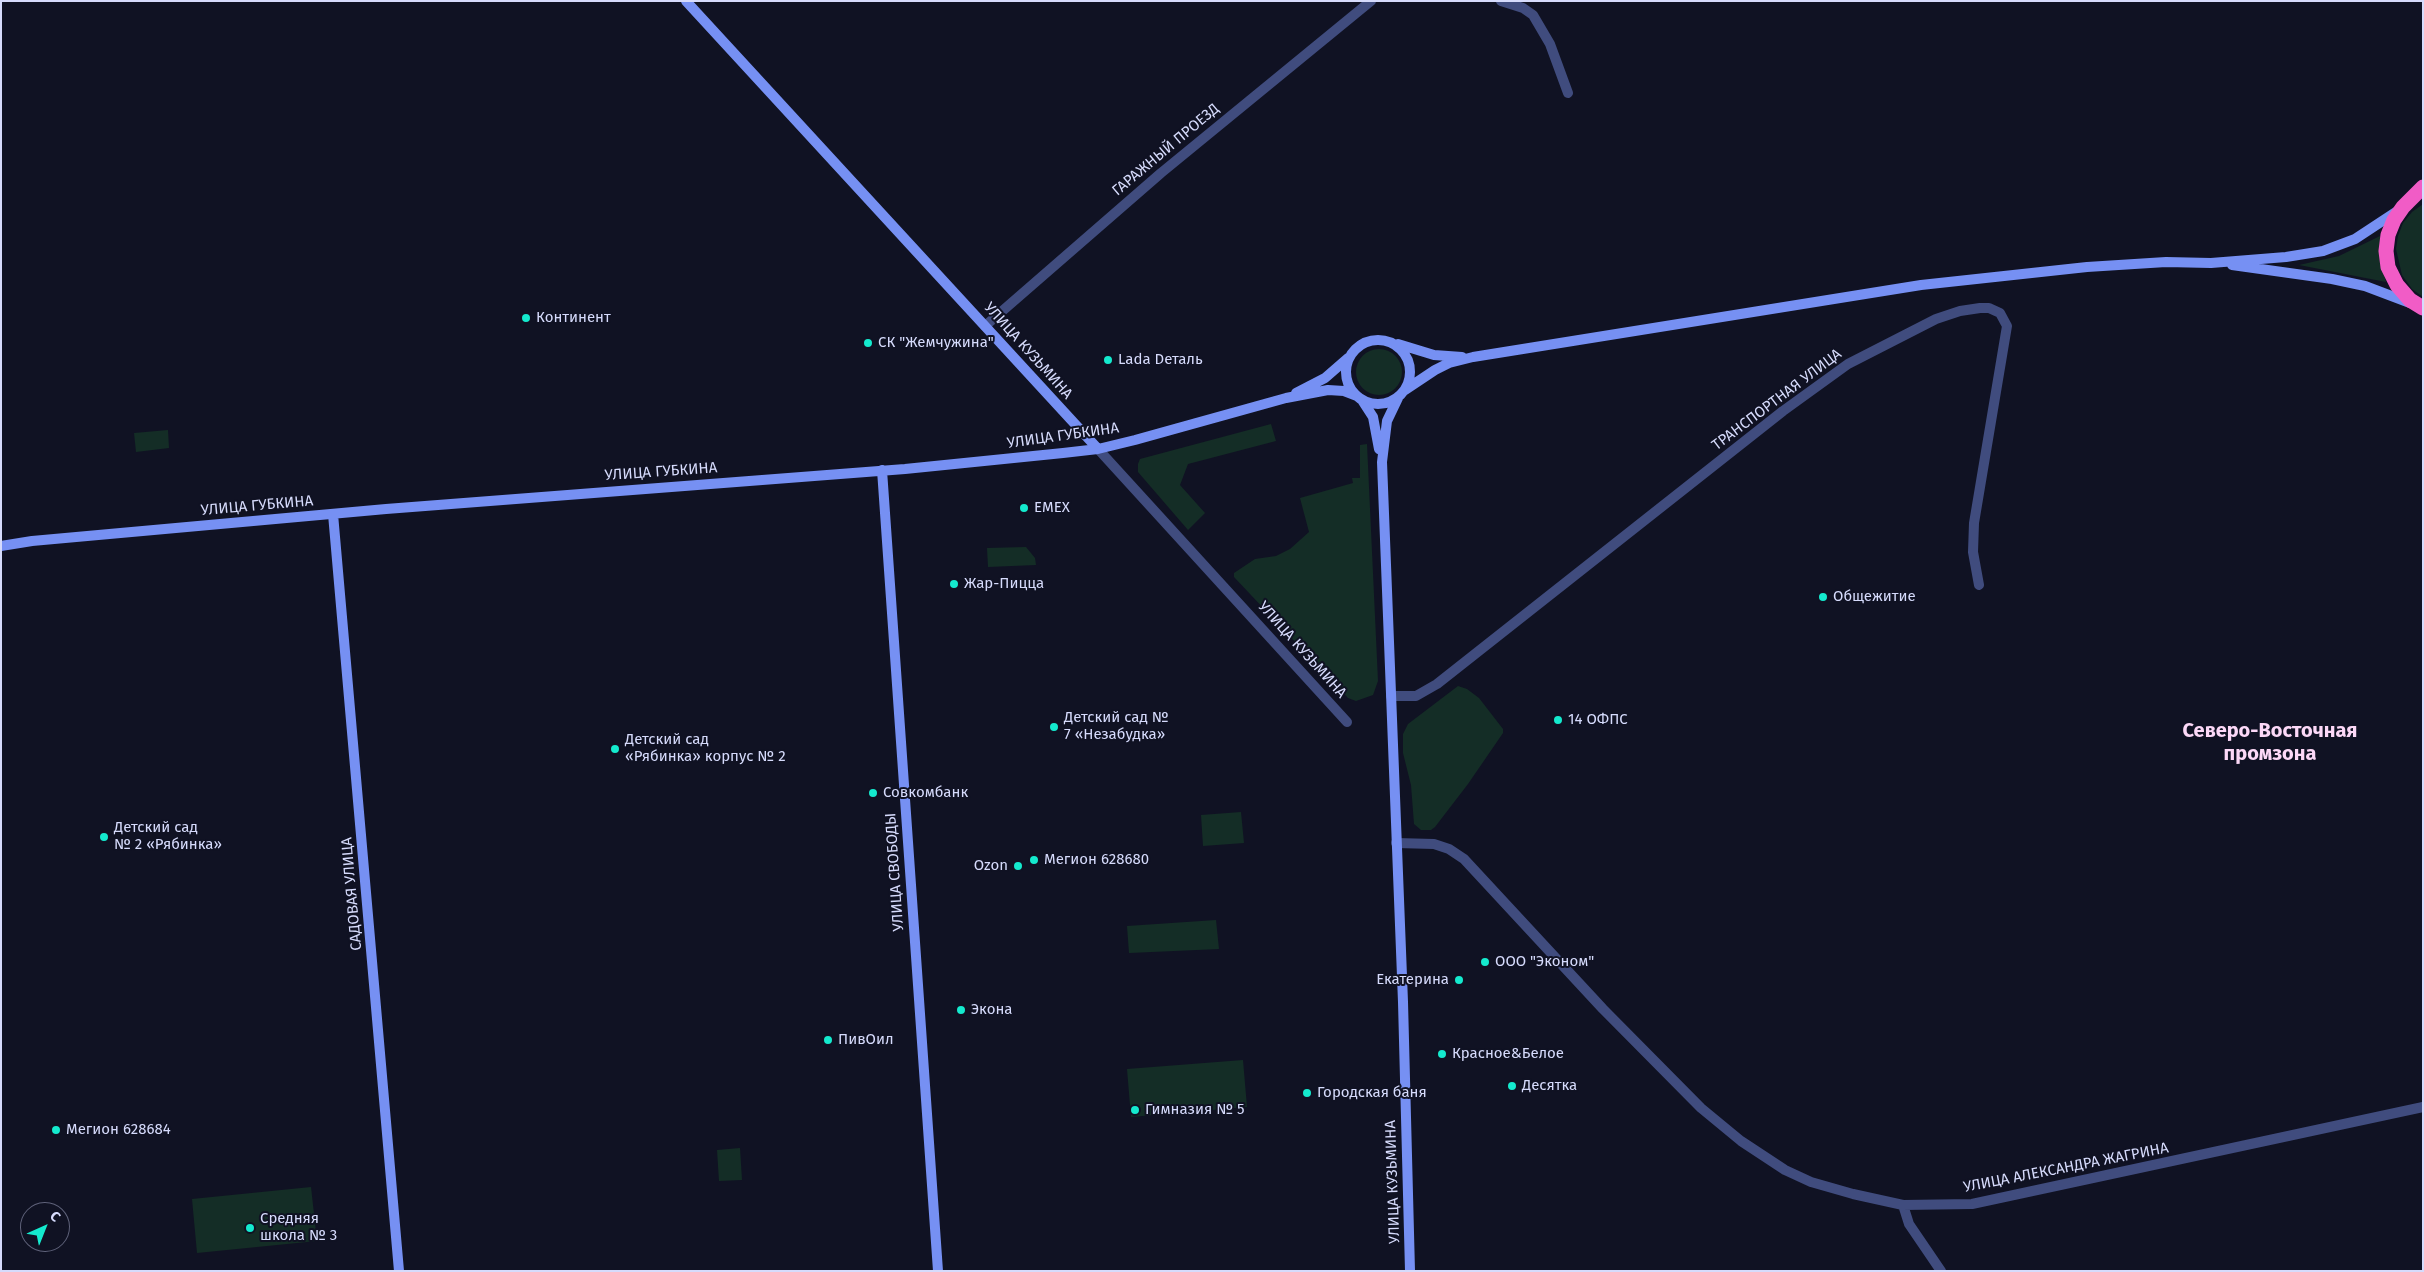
<!DOCTYPE html>
<html>
<head>
<meta charset="utf-8">
<style>
	body { margin:0 }
	#map { position:relative; width:2424px; height:1272px; overflow:hidden; background:#101223; font-family:"Fira Sans",sans-serif }
	canvas { display:block }
	.frame { position:absolute; inset:0; border:2px solid #d6dbfc; pointer-events:none }
	.north { position:absolute; left:20px; top:1202px; width:50px; height:50px; box-sizing:border-box; background:#101223; border:1px solid #5f627a; border-radius:50%; rotate:44deg; font-size:14px; font-weight:700; line-height:20px; text-align:center; color:#d6dbfc }
	.north::after { content:''; display:block; margin:auto; width:18px; height:22px; background:#14eace; clip-path:polygon(50% 0,100% 100%,50% 72%,0 100%) }
</style>
</head>
<body>
<div id="map">
<canvas width="2424" height="1272"></canvas>
<div class="frame"></div>
<div class="north">С</div>
</div>
<script>
const c = document.querySelector('canvas').getContext('2d');
c.lineJoin = 'round';
function fill(path, color) { c.fillStyle = color; c.fill(path, 'evenodd'); }
const shape = rows => new Path2D(rows.map(r => 'M' + r).join(''));
function stroke(path, color, width, dash) { c.strokeStyle = color; c.lineWidth = width; c.lineCap = dash ? 'butt' : 'round'; c.setLineDash(dash || []); c.stroke(path); }
function label(font, color, halo, rows, align = 'center') {
  c.font = font + ' "Fira Sans",sans-serif'; c.lineWidth = 4; c.setLineDash([]); c.textBaseline = 'middle'; c.strokeStyle = halo; c.fillStyle = color; for (const [text, x, y, turn = 0] of rows) {
    c.save(); c.translate(x, y); c.rotate((+turn || 0) * Math.PI / 180); c.textAlign = isNaN(turn) ? turn : align; if (halo) c.strokeText(text, 0, 0); c.fillText(text, 0, 0); c.restore();
  }
}
const green = shape([
	[2423,204,2423,297,2412,289,2402,275,2396,249,2398,236,2403,223,2412,212],
	[2380,236,2380,262,2386,282,2299,265,2339,256],
	'1356 372a23 23 0 1 1 46 0a23 23 0 1 1-46 0Z',
	[1271,424,1276,441,1188,464,1180,485,1205,513,1188,530,1138,472,1138,464,1140,459],
	[168,430,169,448,136,452,134,433],
	[1367,444,1378,681,1373,695,1356,701,1348,698,1234,577,1234,573,1255,559,1276,556,1290,549,1309,532,1300,498,1353,483,1352,478,1360,478,1360,445],
	[1026,547,1035,558,1036,565,988,567,987,548],
	[1458,686,1467,689,1479,698,1503,729,1503,733,1468,784,1435,827,1431,830,1421,830,1414,824,1411,785,1403,753,1403,734,1408,724],
	[1241,812,1244,843,1203,846,1201,815],
	[1216,920,1219,949,1129,953,1127,926],
	[1243,1060,1247,1107,1131,1117,1127,1069],
	[740,1148,742,1180,719,1181,717,1150],
	[311,1187,317,1241,197,1253,192,1199]
]);
const street = shape([
	[1501,1,1523,8,1533,15,1550,44,1568,93],
	[985,326,1161,173,1371,1],
	[1098,449,1347,722],
	[1391,696,1416,696,1437,684,1783,411,1848,364,1936,319,1960,311,1980,308,1989,308,2000,313,2007,326,1974,523,1973,552,1979,585],
	[1396,843,1434,844,1449,849,1464,859,1603,1009,1701,1108,1741,1141,1785,1170,1811,1182,1853,1194,1903,1205,1972,1204,2423,1107],
	[1903,1205,1909,1224,1941,1271]
]);
const secondary = shape([
	[686,1,1098,449],
	[2232,265,2332,279,2365,286,2410,303],
	'1346 372a32 32 0 1 1 64 0a32 32 0 1 1-64 0Z',
	[1398,344,1434,355,1462,357],
	[1405,390,1435,370,1449,363,1473,357,1921,285,2087,267,2166,262,2211,263,2286,257,2323,251,2355,239,2396,212],
	[1296,393,1325,378,1348,358],
	[1398,398,1387,421,1382,462,1403,1002,1410,1271],
	[1362,400,1373,417,1379,449],
	[882,470,938,1271],
	[333,514,399,1271],
	[1,546,32,541,386,509,905,469,1063,453,1098,449,1135,440,1286,398,1328,390,1344,391,1357,396]
]);
const highway = shape([
	[2423,187,2403,207,2394,220,2388,235,2386,251,2388,267,2397,285,2410,300,2423,308]
]);
const markers = [
	[526,318,5,"#14eace"],
	[868,343,5,"#14eace"],
	[1108,360,5,"#14eace"],
	[1024,508,5,"#14eace"],
	[954,584,5,"#14eace"],
	[1823,597,5,"#14eace"],
	[1558,720,5,"#14eace"],
	[1054,727,5,"#14eace"],
	[615,749,5,"#14eace"],
	[873,793,5,"#14eace"],
	[104,837,5,"#14eace"],
	[1034,860,5,"#14eace"],
	[1018,866,5,"#14eace"],
	[1485,962,5,"#14eace"],
	[1459,980,5,"#14eace"],
	[961,1010,5,"#14eace"],
	[828,1040,5,"#14eace"],
	[1442,1054,5,"#14eace"],
	[1512,1086,5,"#14eace"],
	[1307,1093,5,"#14eace"],
	[1135,1110,5,"#14eace"],
	[56,1130,5,"#14eace"],
	[250,1228,5,"#14eace"]
];
const streetNames = [
	["ГАРАЖНЫЙ ПРОЕЗД",1166,150,-40],
	["УЛИЦА КУЗЬМИНА",1028,351,48],
	["ТРАНСПОРТНАЯ УЛИЦА",1777,400,-37],
	["УЛИЦА ГУБКИНА",1063,436,-8],
	["УЛИЦА ГУБКИНА",661,472,-4],
	["УЛИЦА ГУБКИНА",257,506,-5],
	["УЛИЦА КУЗЬМИНА",1302,650,48],
	["УЛИЦА СВОБОДЫ",895,872,-94],
	["САДОВАЯ УЛИЦА",352,894,-95],
	["УЛИЦА АЛЕКСАНДРА ЖАГРИНА",2066,1168,-11],
	["УЛИЦА КУЗЬМИНА",1393,1182,-92]
];
const poiNames = [
	["Континент",536,318],
	["СК \"Жемчужина\"",878,343],
	["Lada Dеталь",1118,360],
	["EMEX",1034,508],
	["Жар-Пицца",964,584],
	["Общежитие",1833,597],
	["Детский сад №",1064,718],
	["7 «Незабудка»",1064,735],
	["14 ОФПС",1568,720],
	["Детский сад",625,740],
	["«Рябинка» корпус № 2",625,757],
	["Совкомбанк",883,793],
	["Детский сад",114,828],
	["№ 2 «Рябинка»",114,845],
	["Мегион 628680",1044,860],
	["Ozon",1008,866,"right"],
	["ООО \"Эконом\"",1495,962],
	["Екатерина",1449,980,"right"],
	["Экона",971,1010],
	["ПивОил",838,1040],
	["Красное&Белое",1452,1054],
	["Десятка",1522,1086],
	["Городская баня",1317,1093],
	["Гимназия № 5",1145,1110],
	["Мегион 628684",66,1130],
	["Средняя",260,1219],
	["школа № 3",260,1236]
];
const districtNames = [
	["Северо-Восточная",2270,731],
	["промзона",2270,754]
];
fill(green, '#142d26');
stroke(street, '#404c7e', 10);
stroke(secondary, '#7690f3', 10);
stroke(highway, '#f15cc6', 15);
for (const [x, y, r, color] of markers) { const dot = new Path2D(); dot.arc(x, y, r, 0, 2 * Math.PI); c.fillStyle = color; c.fill(dot); stroke(dot, '#101223', 2); }
label('15px', '#d6dbfc', '#101223', streetNames);
label('15px', '#d6dbfc', '#101223', poiNames, 'left');
label('bold 20px', '#fcd8f7', '#101223', districtNames);
</script>
</body>
</html>
